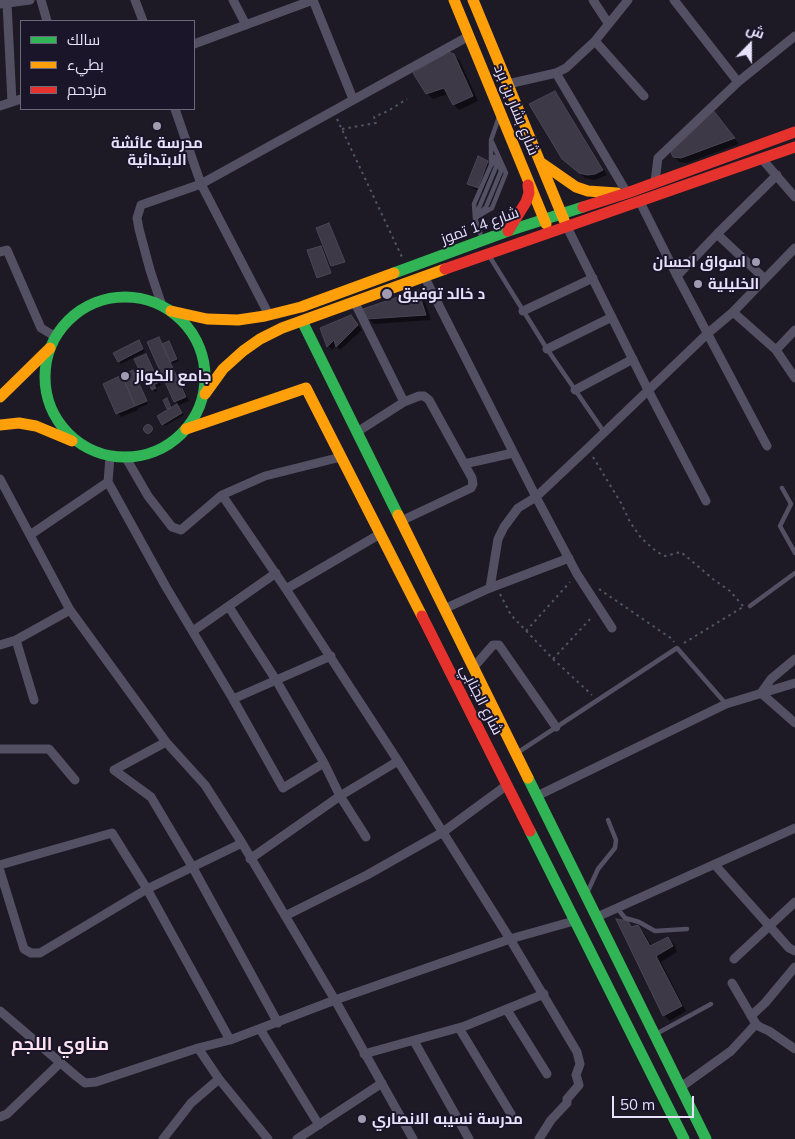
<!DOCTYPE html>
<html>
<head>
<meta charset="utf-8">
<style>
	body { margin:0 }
	#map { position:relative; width:795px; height:1139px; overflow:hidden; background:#1d1a25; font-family:Mulish,Cairo,sans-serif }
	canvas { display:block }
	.legend { position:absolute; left:20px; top:20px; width:175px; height:90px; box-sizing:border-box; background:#1b152a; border:1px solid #6d677e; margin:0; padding:6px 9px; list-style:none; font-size:15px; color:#e7e1fb }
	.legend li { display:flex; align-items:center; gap:10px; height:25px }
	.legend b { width:25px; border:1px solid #6d677e }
	.north { position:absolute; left:725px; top:20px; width:50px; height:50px; -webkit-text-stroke:4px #1b152a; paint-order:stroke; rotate:22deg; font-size:14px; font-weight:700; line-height:20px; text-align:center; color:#e7e1fb }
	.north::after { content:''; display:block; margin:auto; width:18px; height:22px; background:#e7e1fb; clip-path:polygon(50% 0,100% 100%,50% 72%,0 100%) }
	.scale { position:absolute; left:612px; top:1096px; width:82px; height:22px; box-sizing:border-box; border:2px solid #e7e1fb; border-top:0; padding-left:6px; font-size:15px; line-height:18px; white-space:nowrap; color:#e7e1fb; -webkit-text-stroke:4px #1b152a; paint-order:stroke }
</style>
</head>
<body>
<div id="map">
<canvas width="795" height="1139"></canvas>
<ul class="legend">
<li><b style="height:6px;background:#30b455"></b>سالك</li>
<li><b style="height:6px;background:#ff9f0a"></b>بطيء</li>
<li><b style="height:6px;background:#e5322d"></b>مزدحم</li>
</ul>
<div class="north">ش</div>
<div class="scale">50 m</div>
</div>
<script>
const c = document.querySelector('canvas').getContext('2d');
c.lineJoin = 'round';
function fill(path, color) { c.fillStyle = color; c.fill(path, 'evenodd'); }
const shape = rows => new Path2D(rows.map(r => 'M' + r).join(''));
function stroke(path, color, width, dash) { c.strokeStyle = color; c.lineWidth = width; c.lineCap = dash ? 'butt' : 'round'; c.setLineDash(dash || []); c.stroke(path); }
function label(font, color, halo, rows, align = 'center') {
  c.font = font + ' Mulish,Cairo,sans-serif'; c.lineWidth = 4; c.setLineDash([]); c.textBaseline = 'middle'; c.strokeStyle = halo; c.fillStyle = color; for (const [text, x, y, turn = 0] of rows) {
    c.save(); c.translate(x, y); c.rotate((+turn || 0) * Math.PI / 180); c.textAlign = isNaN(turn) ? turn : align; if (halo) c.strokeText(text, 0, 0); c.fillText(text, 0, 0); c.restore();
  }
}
const shadow = shape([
	[454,55,460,61,478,101,459,110,454,105,448,94,433,99,427,93],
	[555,93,560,98,607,175,594,180,585,178,569,164],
	[713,112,739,144,687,163,679,162,674,156],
	[478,158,488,162,493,167,483,192,474,189,468,183],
	[418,292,423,297,431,320,374,324,368,319],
	[351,316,362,330,340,350,336,345,332,350,328,346,321,328],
	[159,339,164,345,169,342,171,345,179,361,172,364,189,401,177,406,184,415,165,426,163,424,169,410,164,400,171,409,178,405,175,401],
	[138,342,145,352,121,364,119,361],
	[145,355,161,385,156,388,157,391,155,392,148,385],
	[133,372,148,404,138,408,138,410,121,417,118,413],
	'145 430a4 4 0 1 1 8 0a4 4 0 1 1-8 0Z',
	[627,923,632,928,637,926,643,932,652,946,668,939,674,944,677,952,661,962,686,1011,670,1021,664,1015]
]);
const building = shape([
	[448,52,454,54,473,96,453,105,444,88,426,94,413,73,448,52],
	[555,91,603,170,595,174,587,175,579,173,562,159,529,104,555,91],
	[713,110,735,138,681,158,673,157,670,150,713,110],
	[478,156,488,161,478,188,467,184,478,156],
	[329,223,345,262,331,266,316,228,329,223],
	[321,246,331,273,317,278,307,250,321,246],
	[418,290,426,315,367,319,363,309,418,290],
	[351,315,358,325,336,347,334,340,327,347,320,328,351,315],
	[159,337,186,397,174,402,147,342,159,337],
	[139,340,143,349,118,362,113,353,139,340],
	[169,341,177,359,170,362,162,344,169,341],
	[146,354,159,382,154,385,156,388,152,390,149,385,147,386,134,359,146,354],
	[133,370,147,401,135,406,122,375,133,370],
	[122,375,135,406,116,414,103,384,122,375],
	[167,398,171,408,167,409,163,400,167,398],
	[177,404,182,413,162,425,157,416,177,404],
	'143.5 429a4.5 4.5 0 1 1 9 0a4.5 4.5 0 1 1-9 0Z',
	[616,919,628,921,631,927,638,925,650,946,668,937,673,946,656,956,682,1006,663,1016,616,919]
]);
const path = shape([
	[337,119,402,257],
	[342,129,376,123,374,117,388,111,407,99],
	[593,457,621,503,630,522,641,538,657,552,665,556,681,552,713,579,730,591,743,606],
	[599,589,672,639,674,642],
	[500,594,511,615,553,659,592,695],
	[526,631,570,582],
	[684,643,743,607],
	[553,659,592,617]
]);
const lane = shape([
	[481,212,486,207,501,171,497,158],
	[476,215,496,167,494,157],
	[475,218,492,208,506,173,492,142],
	[482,239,475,218,474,204,491,165,491,140,499,117],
	[488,254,547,349,604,432],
	[782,488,791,504,780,526,795,553],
	[750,606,795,573],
	[517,753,677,648,726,704],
	[588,891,598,869,615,848,616,840,608,820],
	[617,908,625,918,639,922,655,931,687,929],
	[656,1034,711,1004]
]);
const street = shape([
	[41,0,47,21],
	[135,0,143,21],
	[233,0,246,25],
	[313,0,353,99],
	[593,0,608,23],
	[674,0,738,82],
	[7,3,12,102],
	[0,4,30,0],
	[595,41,644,96],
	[194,44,313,0],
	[556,73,627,193],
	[508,84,556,73,566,68,595,41,628,0],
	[0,106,21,99],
	[175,109,201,184,269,315],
	[762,159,795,197],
	[655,182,658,158,738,82,795,36],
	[640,202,677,276,767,446],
	[567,227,648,390,706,501],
	[717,234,777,175],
	[0,252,7,250,41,328,56,337],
	[424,276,536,497,577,574,612,628],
	[677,276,717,234,765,279],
	[354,301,404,402,357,432],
	[162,306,150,270,139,229,137,218,141,205,201,184,469,36],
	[523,311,593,278],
	[733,312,776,350,795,378],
	[547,349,612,317],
	[776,350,795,330],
	[575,390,633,359],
	[110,457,108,482,166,587,233,699,283,788,324,763],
	[126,458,148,496,172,527,181,530,222,495,265,476,341,457],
	[464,464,513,453],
	[0,479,70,610,166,742,205,785,242,843,335,1000,413,1139],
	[222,495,286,589,398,761,510,939,577,1052,580,1064,576,1075,579,1085,567,1099,567,1103,551,1120,539,1139],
	[401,521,471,488,473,484,472,478,429,400,424,396,419,396,404,402],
	[30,535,108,482],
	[490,588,498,539,504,527,518,508,536,497,588,448,707,334,733,312,795,248],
	[286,589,380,534],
	[229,607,276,680,324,763,340,796,366,837],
	[444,609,490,588,569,558],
	[193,631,276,573],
	[16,640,34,700],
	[0,645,16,640,70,610],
	[795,659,771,679,761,693,795,723],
	[473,668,493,645,499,645,556,727],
	[233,699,331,656],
	[166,742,114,770,151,797,193,868,278,1023],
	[0,749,49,749,75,780],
	[537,796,726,704,795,683],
	[250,859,340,796,398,761],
	[0,865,112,833,147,889,230,1040],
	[715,865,789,948,795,951],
	[0,871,24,949,31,953,40,953,147,889,242,843],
	[285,916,367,875,443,832,507,785],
	[597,917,795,828],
	[734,959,795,902],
	[732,983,756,1024,760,1027,769,1031,795,1049],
	[507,1010,547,1074],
	[0,1011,76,1076,85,1083,96,1082,198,1048,230,1040,335,1000,510,939,574,921],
	[751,1016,765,1003,795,967],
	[459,1028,511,1114],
	[260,1029,319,1125],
	[414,1041,469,1139],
	[198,1048,219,1079,268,1139],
	[364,1054,465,1026,544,994],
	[681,1087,731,1051,756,1024],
	[0,1117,7,1114,61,1062],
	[163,1139,191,1103,219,1079],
	[297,1139,382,1083]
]);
const fast = shape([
	[394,273,508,231,583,207],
	'45 377a80 80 0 1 1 160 0a80 80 0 1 1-160 0Z',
	[302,321,398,515],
	[528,778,706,1139],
	[530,831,684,1139]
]);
const slow = shape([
	[454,0,546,224],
	[473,0,564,220],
	[540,162,576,187,588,191,617,193],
	[171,311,207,319,238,320,265,316,301,307,394,273],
	[205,394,223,369,243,351,260,339,282,328,445,269],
	[0,397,50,348],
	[0,425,19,423,36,426,72,441],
	[186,429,306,388,422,616],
	[398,515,528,778]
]);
const jam = shape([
	[583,207,627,193,795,132],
	[508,231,526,202,529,193,528,185],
	[445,269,795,147],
	[422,616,530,831]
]);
const markers = [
	[157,126,5,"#a09bb0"],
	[756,262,5,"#a09bb0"],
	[698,284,5,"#a09bb0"],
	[387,294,6,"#a09bb0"],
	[125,376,5,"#a09bb0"],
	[362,1119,5,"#a09bb0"]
];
const streetNames = [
	["شارع بشار بن برد",516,110,68],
	["شارع 14 تموز",480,226,-20],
	["شارع الجنابي",481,700,63]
];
const poiNames = [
	["مدرسة عائشة",157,143,"center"],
	["الابتدائية",157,160,"center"],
	["اسواق احسان",746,262,"right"],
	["الخليلية",708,284],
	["د خالد توفيق",398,294],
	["جامع الكواز",135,376],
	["مدرسة نسيبه الانصاري",372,1119]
];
const quarterNames = [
	["مناوي اللجم",60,1045]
];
fill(shadow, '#0007');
fill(building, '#3d3946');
stroke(building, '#4b4657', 1);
stroke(path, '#4f5764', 2, [2.5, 4]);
stroke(lane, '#535064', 4.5);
stroke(street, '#535064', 9);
stroke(fast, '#30b455', 11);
stroke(slow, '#ff9f0a', 11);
stroke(jam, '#e5322d', 11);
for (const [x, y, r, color] of markers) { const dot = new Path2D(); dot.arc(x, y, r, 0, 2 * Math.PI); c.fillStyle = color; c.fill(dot); stroke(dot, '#1b152a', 2); }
label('15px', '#e7e1fb', '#1b152a', streetNames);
label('bold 15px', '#e7e1fb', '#1b152a', poiNames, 'left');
label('bold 18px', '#fce3f0', '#1b152a', quarterNames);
</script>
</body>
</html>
